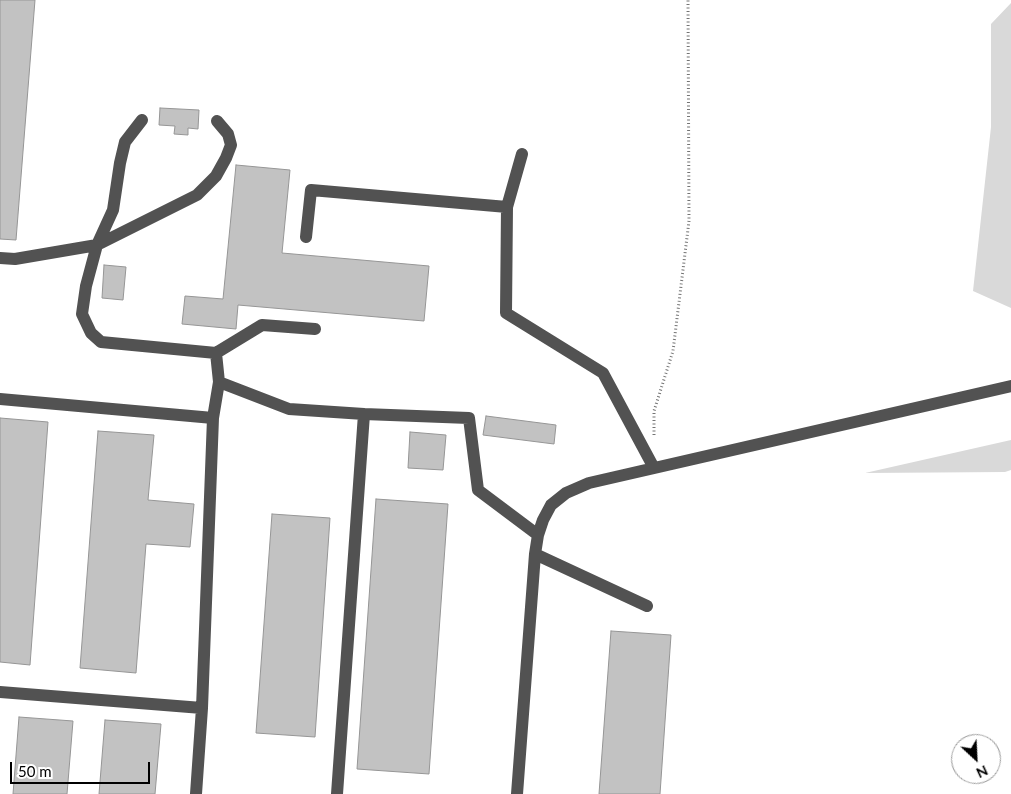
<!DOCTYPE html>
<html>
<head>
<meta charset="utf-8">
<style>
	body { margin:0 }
	#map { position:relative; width:1011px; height:794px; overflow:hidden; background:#fff; font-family:Lato,sans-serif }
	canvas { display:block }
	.north { position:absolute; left:951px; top:734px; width:50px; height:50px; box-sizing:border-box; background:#fff; border:1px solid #999; border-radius:50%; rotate:155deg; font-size:14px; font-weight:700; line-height:20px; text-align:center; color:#000 }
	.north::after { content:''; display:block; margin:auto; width:18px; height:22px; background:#000; clip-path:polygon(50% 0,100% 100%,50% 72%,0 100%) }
	.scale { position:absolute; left:10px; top:762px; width:140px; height:22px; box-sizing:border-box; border:2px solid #000; border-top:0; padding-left:6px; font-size:15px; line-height:18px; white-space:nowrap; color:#000; -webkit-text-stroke:4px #fff; paint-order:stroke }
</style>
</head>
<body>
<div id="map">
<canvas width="1011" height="794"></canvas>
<div class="north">N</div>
<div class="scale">50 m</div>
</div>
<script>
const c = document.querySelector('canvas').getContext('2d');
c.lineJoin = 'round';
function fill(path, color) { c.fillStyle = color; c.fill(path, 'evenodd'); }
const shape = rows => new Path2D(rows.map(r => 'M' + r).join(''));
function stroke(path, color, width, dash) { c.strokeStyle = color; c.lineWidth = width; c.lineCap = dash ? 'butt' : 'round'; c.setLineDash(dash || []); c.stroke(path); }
const green = shape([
	[1011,3,1011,308,973,291,991,127,991,24],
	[1011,440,1011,470,1005,472,865,473]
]);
const building = shape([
	[0,0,35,0,16,240,0,239,0,0],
	[160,108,199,110,198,129,188,128,188,135,174,134,175,126,159,125,160,108],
	[236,165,290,170,282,253,429,266,424,321,238,305,236,329,182,324,185,296,223,299,236,165],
	[104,265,126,267,123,300,102,298,104,265],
	[486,416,556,425,554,444,483,435,486,416],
	[0,418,48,422,30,665,0,662,0,418],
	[98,431,154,435,148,500,194,504,190,547,146,544,136,673,80,668,98,431],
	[410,432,446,435,443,470,408,468,410,432],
	[376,499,448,504,429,774,357,769,376,499],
	[272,514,330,518,315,737,256,733,272,514],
	[611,631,671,635,660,794,599,794,611,631],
	[19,717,73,721,67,794,13,794,19,717],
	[105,720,161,724,155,794,99,794,105,720]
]);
const path = shape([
	[654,435,654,411,673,351,689,221,688,0]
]);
const minor = shape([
	[142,120,125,142,120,163,113,210,97,245,86,286,82,314,91,333,101,342,216,353,219,382,213,418,202,708,196,794],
	[522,154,507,207,506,313,603,373,654,468],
	[306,237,311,190,507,207],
	[0,258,15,259,97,245,197,195,216,176,226,158,231,145,228,134,217,121],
	[216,353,262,325,315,329],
	[219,382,289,409,364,414],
	[0,399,213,418],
	[535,554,647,606],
	[0,692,202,708],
	[337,794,364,414,469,418,478,490,538,535],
	[517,794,535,554,538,535,543,520,551,505,566,493,589,483,1011,386]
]);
fill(green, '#d9d9d9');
fill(building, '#c2c2c2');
stroke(building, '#969696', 1);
stroke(path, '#747474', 3, [1, 2.5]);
stroke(minor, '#525252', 12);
</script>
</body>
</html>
